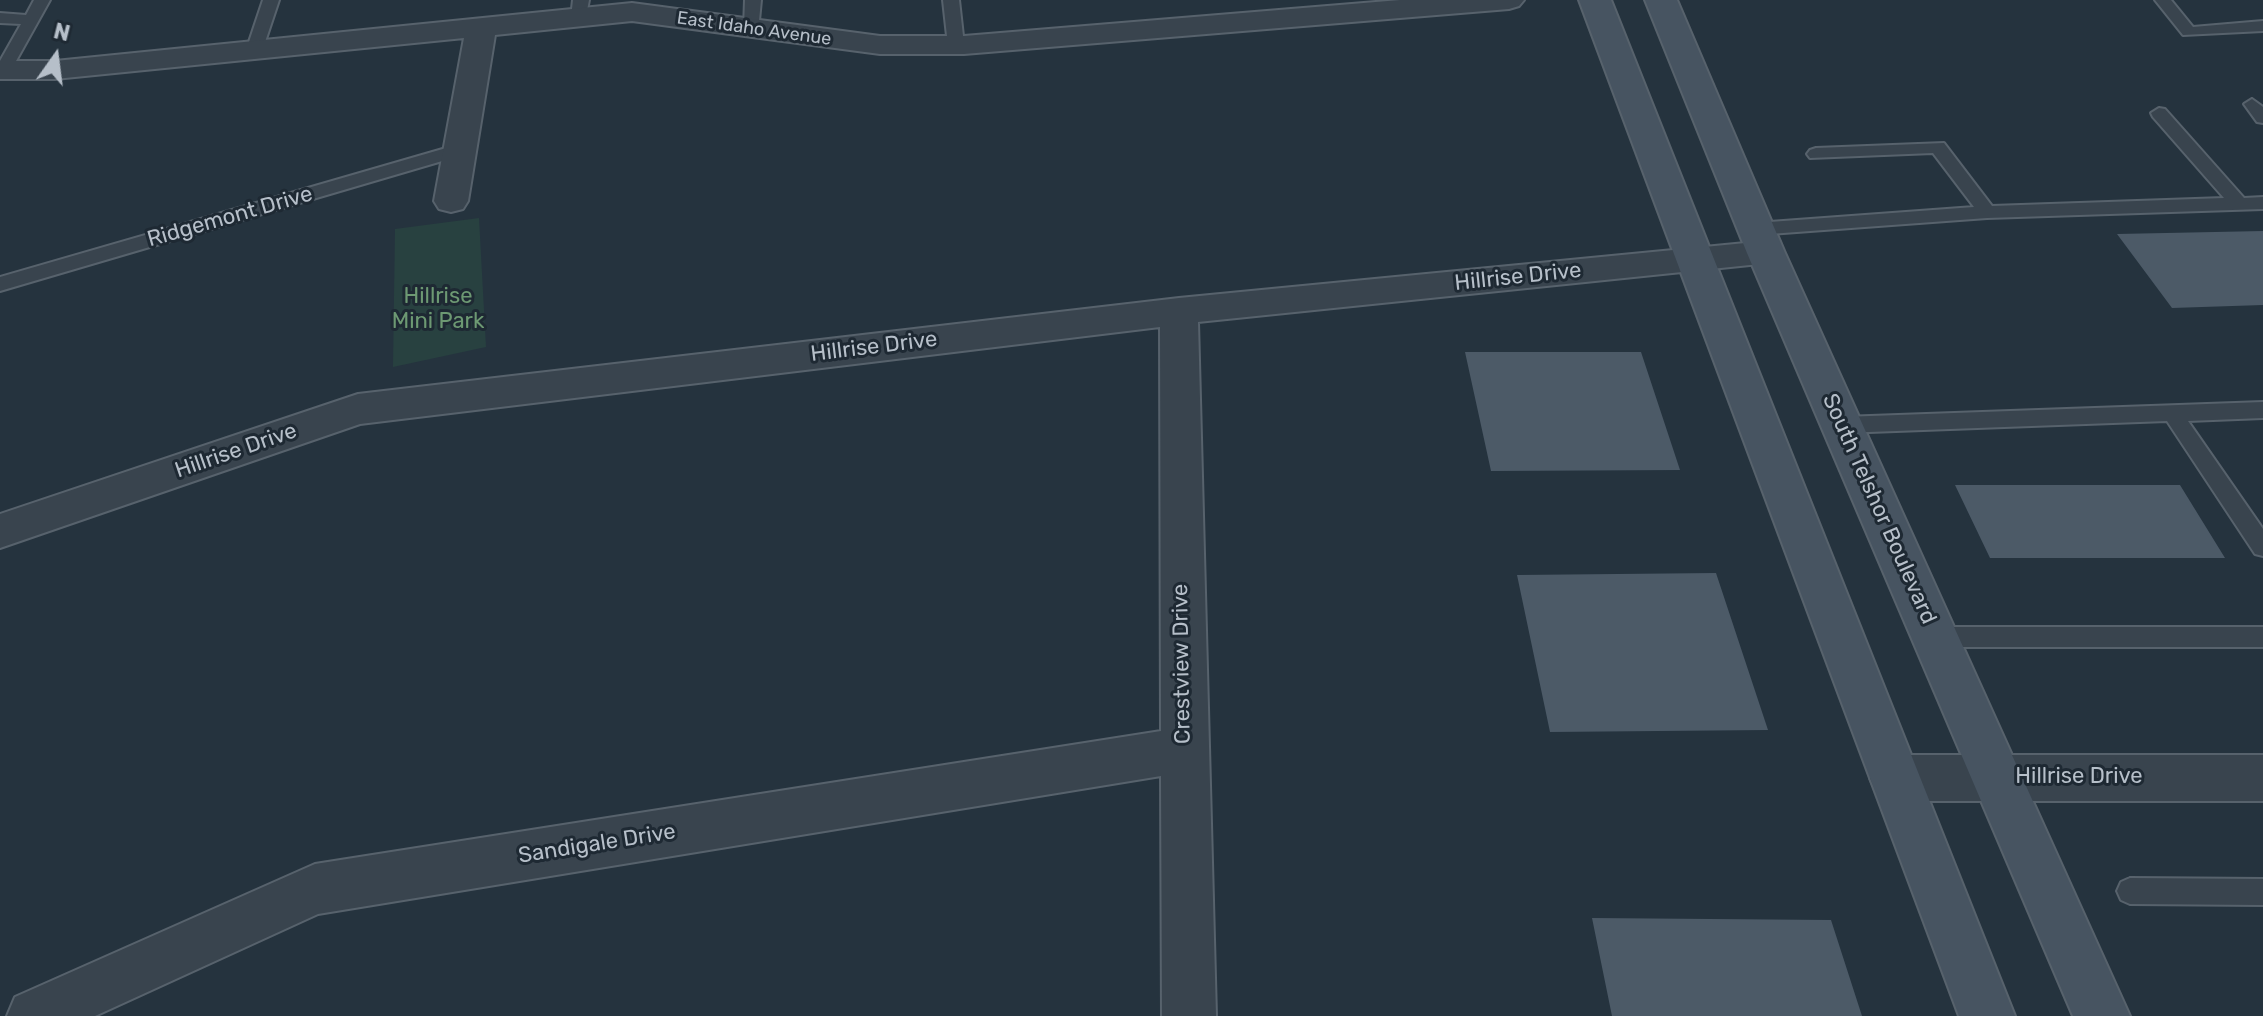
<!DOCTYPE html>
<html>
<head>
<meta charset="utf-8">
<style>
	body { margin:0 }
	#map { position:relative; width:2263px; height:1016px; overflow:hidden; background:#25333e; font-family:Rubik,sans-serif }
	canvas { display:block }
	.north { position:absolute; left:16px; top:16px; width:80px; height:80px; -webkit-text-stroke:6px #1e2933; paint-order:stroke; rotate:14deg; font-size:22px; font-weight:700; line-height:32px; text-align:center; color:#b6bfc9 }
	.north::after { content:''; display:block; margin:auto; width:28px; height:36px; background:#b6bfc9; clip-path:polygon(50% 0,100% 100%,50% 72%,0 100%) }
</style>
</head>
<body>
<div id="map">
<canvas width="2263" height="1016"></canvas>
<div class="north">N</div>
</div>
<script>
const c = document.querySelector('canvas').getContext('2d');
c.lineJoin = 'round';
function fill(path, color) { c.fillStyle = color; c.fill(path, 'evenodd'); }
const shape = rows => new Path2D(rows.map(r => 'M' + r).join(''));
function stroke(path, color, width, dash) { c.strokeStyle = color; c.lineWidth = width; c.lineCap = dash ? 'butt' : 'round'; c.setLineDash(dash || []); c.stroke(path); }
function label(font, color, halo, rows, align = 'center') {
  c.font = font + ' Rubik,sans-serif'; c.lineWidth = 6; c.setLineDash([]); c.textBaseline = 'middle'; c.strokeStyle = halo; c.fillStyle = color; for (const [text, x, y, turn = 0] of rows) {
    c.save(); c.translate(x, y); c.rotate((+turn || 0) * Math.PI / 180); c.textAlign = isNaN(turn) ? turn : align; if (halo) c.strokeText(text, 0, 0); c.fillText(text, 0, 0); c.restore();
  }
}
const green = shape([
	[479,218,486,347,393,367,395,229]
]);
const building = shape([
	[2263,231,2263,305,2172,308,2117,234],
	[1465,352,1641,352,1680,470,1491,471],
	[1955,485,2180,485,2225,558,1990,558],
	[1716,573,1768,730,1550,732,1517,575],
	[1592,918,1831,920,1862,1016,1612,1016]
]);
const service = shape([
	[34,0,50,0,11,70,9,74,0,74,0,61,21,24,0,23,0,13,26,15,34,0],
	[263,0,279,0,262,51,254,56,246,51,263,0],
	[573,0,589,0,585,21,579,23,571,18,573,0],
	[745,0,761,0,758,31,746,31,744,28,745,0],
	[943,0,959,0,964,45,962,48,950,48,948,45,943,0],
	[2155,0,2171,0,2193,27,2263,21,2263,31,2183,35,2155,0],
	[2252,99,2263,107,2263,123,2257,122,2244,104,2252,99],
	[2159,108,2165,109,2244,198,2263,197,2263,209,1987,218,1756,235,1747,229,1756,223,1974,207,1933,153,1810,158,1807,154,1810,150,1816,148,1944,143,1992,206,2224,198,2153,117,2151,113,2159,108],
	[460,144,466,146,469,150,466,154,0,291,0,277,460,144],
	[2263,402,2263,418,2188,421,2263,529,2263,556,2255,554,2167,421,1842,433,1835,431,1832,425,1835,419,1842,417,2263,402],
	[1936,627,2263,627,2263,647,1936,647,1928,644,1924,637,1928,630,1936,627],
	[2130,878,2263,879,2263,905,2130,904,2121,900,2117,891,2121,882,2130,878]
]);
const minor = shape([
	[1400,0,1524,0,1519,6,1509,9,964,54,880,54,632,21,495,35,468,201,463,209,451,212,439,209,434,201,464,38,55,79,0,79,0,61,55,61,632,3,880,36,964,36,1400,0],
	[1766,241,1779,244,1784,253,1779,262,1198,322,1216,1016,1162,1016,1161,776,318,914,95,1016,7,1016,15,997,315,864,1161,731,1160,327,360,424,0,548,0,514,358,394,1179,298,1766,241],
	[1894,755,2263,755,2263,801,1894,801,1877,794,1870,778,1877,762,1894,755]
]);
const secondary = shape([
	[1579,0,1611,0,2015,1016,1959,1016,1579,0],
	[1645,0,1677,0,1785,253,2130,1016,2073,1016,1747,253,1645,0]
]);
const farStreetnames = [
	["East Idaho Avenue",754,29,8]
];
const streetNames = [
	["Ridgemont Drive",230,217,-16],
	["Hillrise Drive",1518,277,-6],
	["Hillrise Drive",874,347,-7],
	["Hillrise Drive",236,451,-19],
	["South Telshor Boulevard",1879,509,66],
	["Crestview Drive",1182,664,-91],
	["Hillrise Drive",2079,777],
	["Sandigale Drive",597,844,-9]
];
const parkNames = [
	["Hillrise",438,297],
	["Mini Park",438,322]
];
fill(green, '#284140');
fill(building, '#4c5a67');
stroke(service, '#57626c', 4);
stroke(minor, '#57626c', 4);
stroke(secondary, '#57626c', 4);
fill(service, '#39444e');
fill(minor, '#39444e');
fill(secondary, '#475461');
label('18px', '#b6bfc9', '#1e2933', farStreetnames);
label('22px', '#b6bfc9', '#1e2933', streetNames);
label('22px', '#6d9973', '#1e2933', parkNames);
</script>
</body>
</html>
